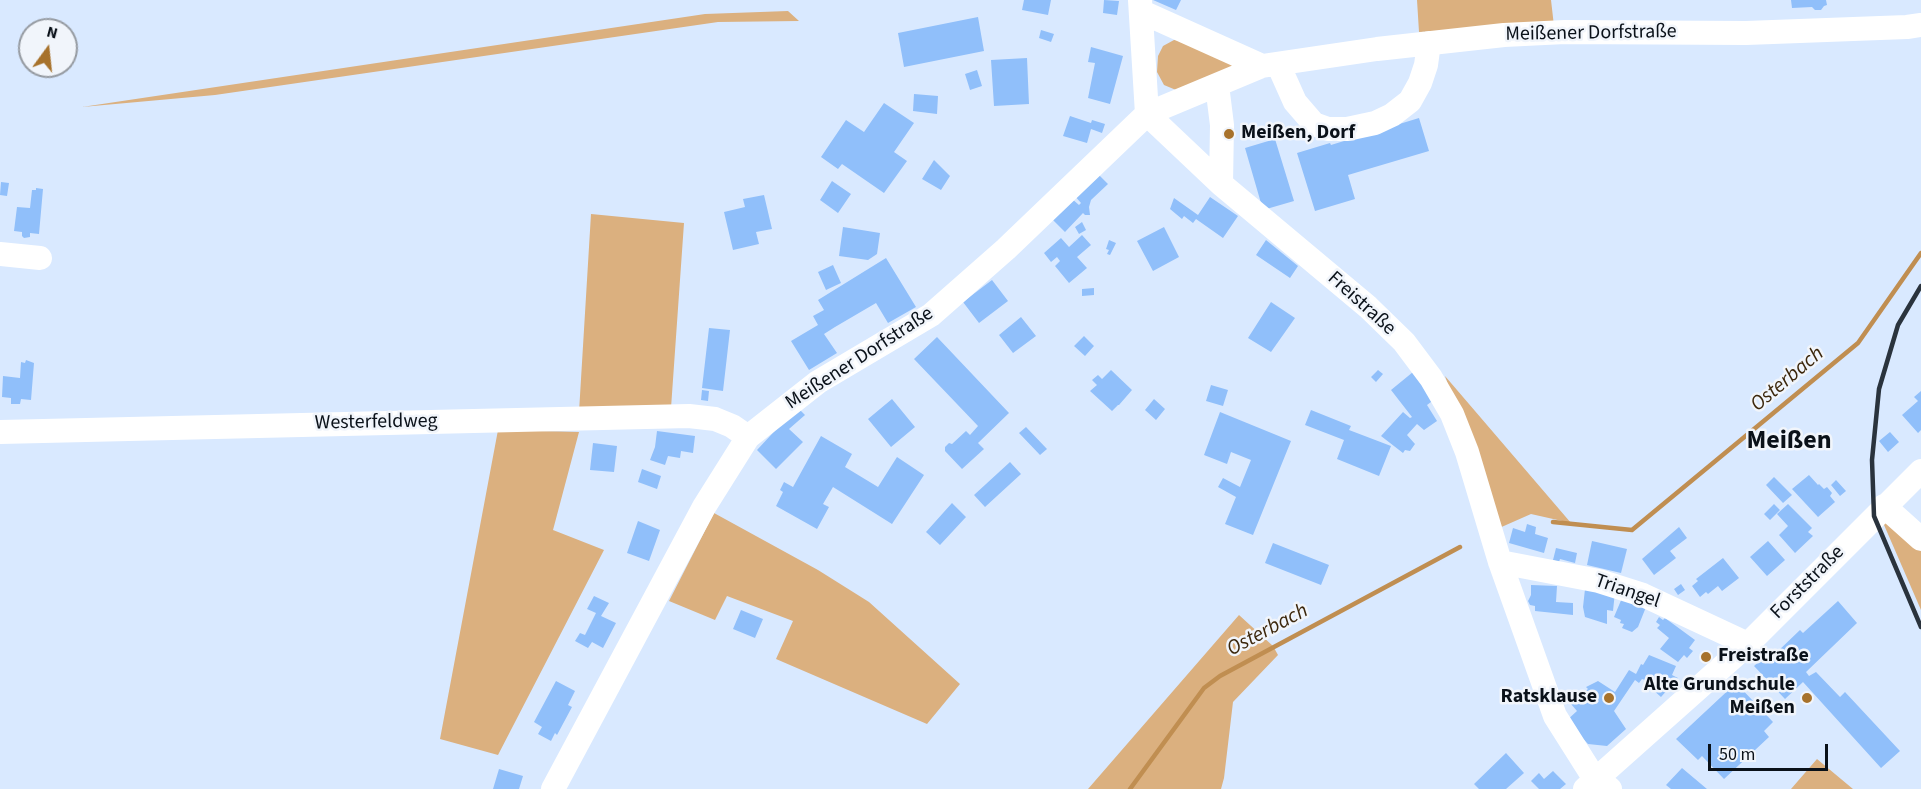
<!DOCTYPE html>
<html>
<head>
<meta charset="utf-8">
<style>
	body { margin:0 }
	#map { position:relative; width:1921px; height:789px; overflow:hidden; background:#d9e9ff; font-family:"Source Sans 3",sans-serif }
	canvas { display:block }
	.north { position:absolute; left:18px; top:18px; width:60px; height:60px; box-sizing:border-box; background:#f1f5fb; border:2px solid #959aa1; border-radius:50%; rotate:15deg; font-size:16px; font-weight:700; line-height:24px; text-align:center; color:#0a1119 }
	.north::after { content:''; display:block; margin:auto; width:21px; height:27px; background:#a7722c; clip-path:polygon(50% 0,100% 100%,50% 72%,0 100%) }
	.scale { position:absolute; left:1708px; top:744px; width:120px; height:27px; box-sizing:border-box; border:3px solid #0a1119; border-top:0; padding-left:8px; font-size:18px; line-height:21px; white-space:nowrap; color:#0a1119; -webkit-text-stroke:4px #f1f5fb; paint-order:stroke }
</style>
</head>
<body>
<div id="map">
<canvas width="1921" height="789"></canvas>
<div class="north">N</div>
<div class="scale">50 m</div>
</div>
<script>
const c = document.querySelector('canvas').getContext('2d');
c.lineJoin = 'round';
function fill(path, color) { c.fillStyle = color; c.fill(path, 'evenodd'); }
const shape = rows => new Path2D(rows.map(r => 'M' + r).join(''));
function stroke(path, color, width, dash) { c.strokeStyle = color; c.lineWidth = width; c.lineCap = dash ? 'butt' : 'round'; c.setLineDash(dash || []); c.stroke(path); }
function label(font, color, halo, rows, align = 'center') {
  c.font = font + ' "Source Sans 3",sans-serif'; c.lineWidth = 5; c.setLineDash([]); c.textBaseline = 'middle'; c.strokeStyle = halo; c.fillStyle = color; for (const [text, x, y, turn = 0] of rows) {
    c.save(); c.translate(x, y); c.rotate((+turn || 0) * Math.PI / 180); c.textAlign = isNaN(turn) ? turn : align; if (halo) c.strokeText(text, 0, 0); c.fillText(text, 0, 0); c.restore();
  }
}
const green = shape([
	[1417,0,1551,0,1554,26,1419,32],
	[788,11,799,21,718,22,215,95,82,107,705,14],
	[1174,40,1187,41,1233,65,1231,71,1176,90,1164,85,1157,72,1158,56,1163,46],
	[591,214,684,223,671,408,579,412],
	[1445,376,1571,523,1531,514,1497,529],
	[498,430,579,432,553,530,604,550,498,755,440,739],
	[714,513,818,570,869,602,960,684,927,724,776,659,793,621,727,596,715,620,669,601],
	[1881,518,1921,547,1921,610],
	[1239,615,1273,646,1278,655,1233,702,1224,778,1221,789,1088,789],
	[1817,759,1853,789,1791,789]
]);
const stream = shape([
	[1553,522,1632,530,1858,343,1921,253],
	[1130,789,1204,688,1220,676,1460,547]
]);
const building = shape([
	[1024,0,1051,0,1048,15,1022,10],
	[1104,0,1119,1,1117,15,1103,13],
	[1153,0,1181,0,1176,10],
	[1791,0,1826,0,1827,5,1824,6,1821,10,1815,10,1812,7,1792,8],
	[978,17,984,51,904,67,898,33],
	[1041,30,1054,34,1051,42,1039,38],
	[1091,47,1123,56,1110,104,1088,98,1095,63,1088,62],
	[1027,58,1029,104,994,106,991,60],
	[977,70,982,86,970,90,965,74],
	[914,94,938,96,937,114,913,111],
	[884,103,914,123,894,152,907,161,884,193,842,164,838,169,821,157,846,120,864,132],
	[1070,116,1091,123,1092,120,1105,124,1102,133,1091,129,1087,143,1063,136],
	[1419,118,1429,151,1348,175,1355,199,1315,211,1297,153,1330,143,1331,145],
	[1275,139,1294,201,1263,210,1245,148],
	[934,160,950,176,941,190,922,179],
	[1097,173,1108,184,1091,200,1089,207,1090,215,1085,215,1083,213,1065,232,1051,218,1071,198,1079,205,1081,203,1074,195],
	[832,181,851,194,838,213,820,200],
	[1,182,9,183,7,196,0,195],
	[36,188,43,189,39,234,30,233,30,237,24,238,22,236,22,232,14,231,17,207,30,208,32,190,36,190],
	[764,195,772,229,756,232,759,244,733,250,724,212,745,207,743,199],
	[1210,197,1238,216,1223,238,1196,219,1193,223,1184,216,1182,219,1170,209,1174,198,1198,215],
	[1082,222,1086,230,1079,234,1075,227],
	[843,227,880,233,877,254,868,260,839,256],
	[1164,227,1179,257,1153,271,1137,241],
	[1082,235,1091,245,1077,257,1087,268,1069,283,1055,266,1060,261,1057,257,1051,262,1044,253,1061,238,1069,247],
	[1109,240,1116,243,1110,255,1107,254,1109,250,1106,249],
	[1266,240,1298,266,1290,278,1256,255],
	[886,258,916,307,888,323,876,303,835,327,824,334,837,353,809,370,791,341,818,325,813,316,824,310,818,300],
	[833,265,841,283,826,290,818,272],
	[992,280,1008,301,979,323,963,302],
	[1094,288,1094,295,1082,296,1082,289],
	[1271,302,1295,318,1271,352,1248,338],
	[1021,317,1036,336,1013,353,999,335],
	[709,328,730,330,723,391,702,388],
	[1084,336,1094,346,1085,356,1074,346],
	[937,337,1009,413,978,443,984,449,962,469,945,451,945,447,949,443,952,444,966,431,970,435,978,426,914,359],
	[26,360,34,363,31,400,21,399,20,404,11,404,11,398,2,397,3,376,20,378,21,362,25,363],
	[1111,370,1132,390,1119,405,1118,405,1112,411,1090,391,1097,385,1092,380,1098,375,1102,379],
	[1378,370,1383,374,1376,382,1371,377],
	[1413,372,1435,399,1427,405,1437,421,1424,430,1417,424,1407,435,1415,444,1410,451,1405,450,1403,453,1381,436,1403,412,1410,418,1412,417,1391,390],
	[1211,385,1228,390,1223,406,1206,401],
	[702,390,709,391,708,401,701,400],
	[1921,391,1921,430,1918,433,1902,415,1918,401,1914,397],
	[892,399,915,427,891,447,868,419],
	[1154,399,1165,409,1156,420,1145,410],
	[797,407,805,415,789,429,803,442,776,469,757,450],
	[1311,410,1351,426,1349,430,1391,446,1379,476,1337,459,1344,440,1305,425],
	[1220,412,1291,441,1253,535,1225,524,1236,497,1218,487,1223,478,1240,487,1251,460,1231,452,1227,464,1204,455],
	[1026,427,1047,449,1040,455,1019,433],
	[657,431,695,436,693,453,681,451,680,458,668,456,665,465,650,460,655,447],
	[1890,432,1899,442,1888,452,1879,441],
	[821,436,852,454,845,467,878,487,897,457,924,475,892,524,833,487,823,504,829,507,817,529,776,506,783,492,780,490,784,482,793,487],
	[593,443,617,446,614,472,590,470],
	[1010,462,1021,474,985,507,974,495],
	[642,469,661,476,657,489,638,482],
	[1809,475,1818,485,1819,484,1824,489,1827,487,1832,493,1830,496,1835,502,1818,517,1792,489],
	[1774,477,1792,495,1783,503,1766,485],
	[1836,480,1846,491,1840,496,1831,485],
	[952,503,966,517,940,545,926,532],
	[1774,504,1780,510,1770,520,1764,514],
	[1788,504,1812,528,1808,532,1813,536,1795,553,1779,535,1788,526,1777,514],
	[638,521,660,530,649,561,627,553],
	[1527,524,1536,527,1535,534,1548,538,1544,553,1509,543,1513,528,1525,532],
	[1679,527,1687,538,1670,551,1676,558,1654,575,1642,559],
	[1592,541,1627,549,1621,573,1587,565],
	[1768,541,1785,560,1767,576,1750,557],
	[1273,543,1329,565,1321,585,1265,563],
	[1556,548,1577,553,1575,563,1560,559,1559,562,1553,560],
	[1723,558,1739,578,1722,591,1718,586,1708,594,1706,592,1700,597,1692,586,1698,581,1696,579],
	[1681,584,1685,590,1678,595,1674,589],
	[1531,585,1557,586,1556,602,1573,603,1573,615,1535,611,1535,606,1530,605,1528,601,1531,595],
	[1585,589,1615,592,1613,611,1607,610,1607,624,1585,617,1583,607],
	[594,596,609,603,601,616,616,623,603,648,592,642,588,648,575,641,580,633,585,635,596,613,587,609],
	[1622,598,1646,607,1638,627,1632,632,1622,628,1624,624,1620,623,1621,620,1614,617],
	[1838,601,1857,623,1806,672,1809,676,1816,672,1840,697,1845,692,1900,751,1881,768,1803,682,1785,699,1754,666,1773,649,1776,653,1800,630,1803,633],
	[741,610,763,619,755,638,733,629],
	[1659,617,1663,620,1665,618,1695,640,1689,648,1693,651,1687,658,1684,655,1678,662,1660,649,1669,638,1657,628,1660,625,1656,622],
	[1649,655,1676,666,1672,675,1678,678,1661,697,1644,682,1645,680,1642,679,1639,683,1635,680,1614,711,1626,729,1607,746,1588,744,1566,721,1577,711,1571,704,1588,689,1586,687,1598,681,1615,692,1629,670,1636,674,1641,664,1643,665],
	[556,681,575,691,568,705,572,707,557,735,555,733,551,741,538,734,542,727,534,722],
	[1736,683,1773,722,1764,731,1769,737,1724,779,1702,756,1698,760,1676,739],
	[1506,753,1524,773,1506,789,1479,789,1474,784],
	[1682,768,1707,789,1671,789,1666,785],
	[499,769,523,776,519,789,493,789],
	[1553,771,1566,784,1560,789,1539,789,1531,781,1539,773,1544,779]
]);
const minor = shape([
	[1140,0,1147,114],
	[1142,12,1262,66],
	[1278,64,1295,102,1314,124,1328,129,1347,129,1375,123,1392,115,1410,101,1420,83,1426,65,1429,43],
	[1217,85,1222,125,1221,184],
	[1147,114,1221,184,1368,307,1404,342,1431,378,1452,414,1467,452,1500,562,1555,716,1591,773,1610,789],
	[0,254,40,258],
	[0,432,689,416,715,419,732,426,748,437],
	[1884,506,1921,539],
	[1500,562,1599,581,1643,595,1748,644],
	[553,789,704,507,748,437,818,382,931,315,1006,249,1147,114,1262,66,1377,49,1504,35,1565,32,1746,33,1907,27,1921,25],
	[1585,789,1748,644,1921,471]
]);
const rail = shape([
	[1921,286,1898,325,1879,389,1872,460,1874,516,1921,627]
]);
const markers = [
	[1229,134,6,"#a7722c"],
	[1706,657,6,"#a7722c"],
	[1609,698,6,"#a7722c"],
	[1807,698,6,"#a7722c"]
];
const streetNames = [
	["Meißener Dorfstraße",1591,34,-1],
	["Freistraße",1361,304,42],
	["Meißener Dorfstraße",860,359,-33],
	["Westerfeldweg",376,423,-1],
	["Forststraße",1808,583,-45],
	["Triangel",1627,592,19]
];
const poiNames = [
	["Meißen, Dorf",1241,134],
	["Freistraße",1718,657],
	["Alte Grundschule",1795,686,"right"],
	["Meißen",1795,709,"right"],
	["Ratsklause",1597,698,"right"]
];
const waterNames = [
	["Osterbach",1788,380,-40],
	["Osterbach",1268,631,-28]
];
const districtNames = [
	["Meißen",1789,442]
];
fill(green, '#dbb07f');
stroke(stream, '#c08e51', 4.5);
fill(building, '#90bffa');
stroke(minor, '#fff', 24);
stroke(rail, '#2a333d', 4.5);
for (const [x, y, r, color] of markers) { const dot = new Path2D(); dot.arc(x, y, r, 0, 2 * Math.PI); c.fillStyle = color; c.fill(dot); stroke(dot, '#f1f5fb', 2); }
label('20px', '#0a1119', '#f1f5fb', streetNames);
label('bold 20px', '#0a1119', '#f1f5fb', poiNames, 'left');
label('italic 21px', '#3c270c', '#f1f5fb', waterNames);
label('bold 26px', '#0a1119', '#f1f5fb', districtNames);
</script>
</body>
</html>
